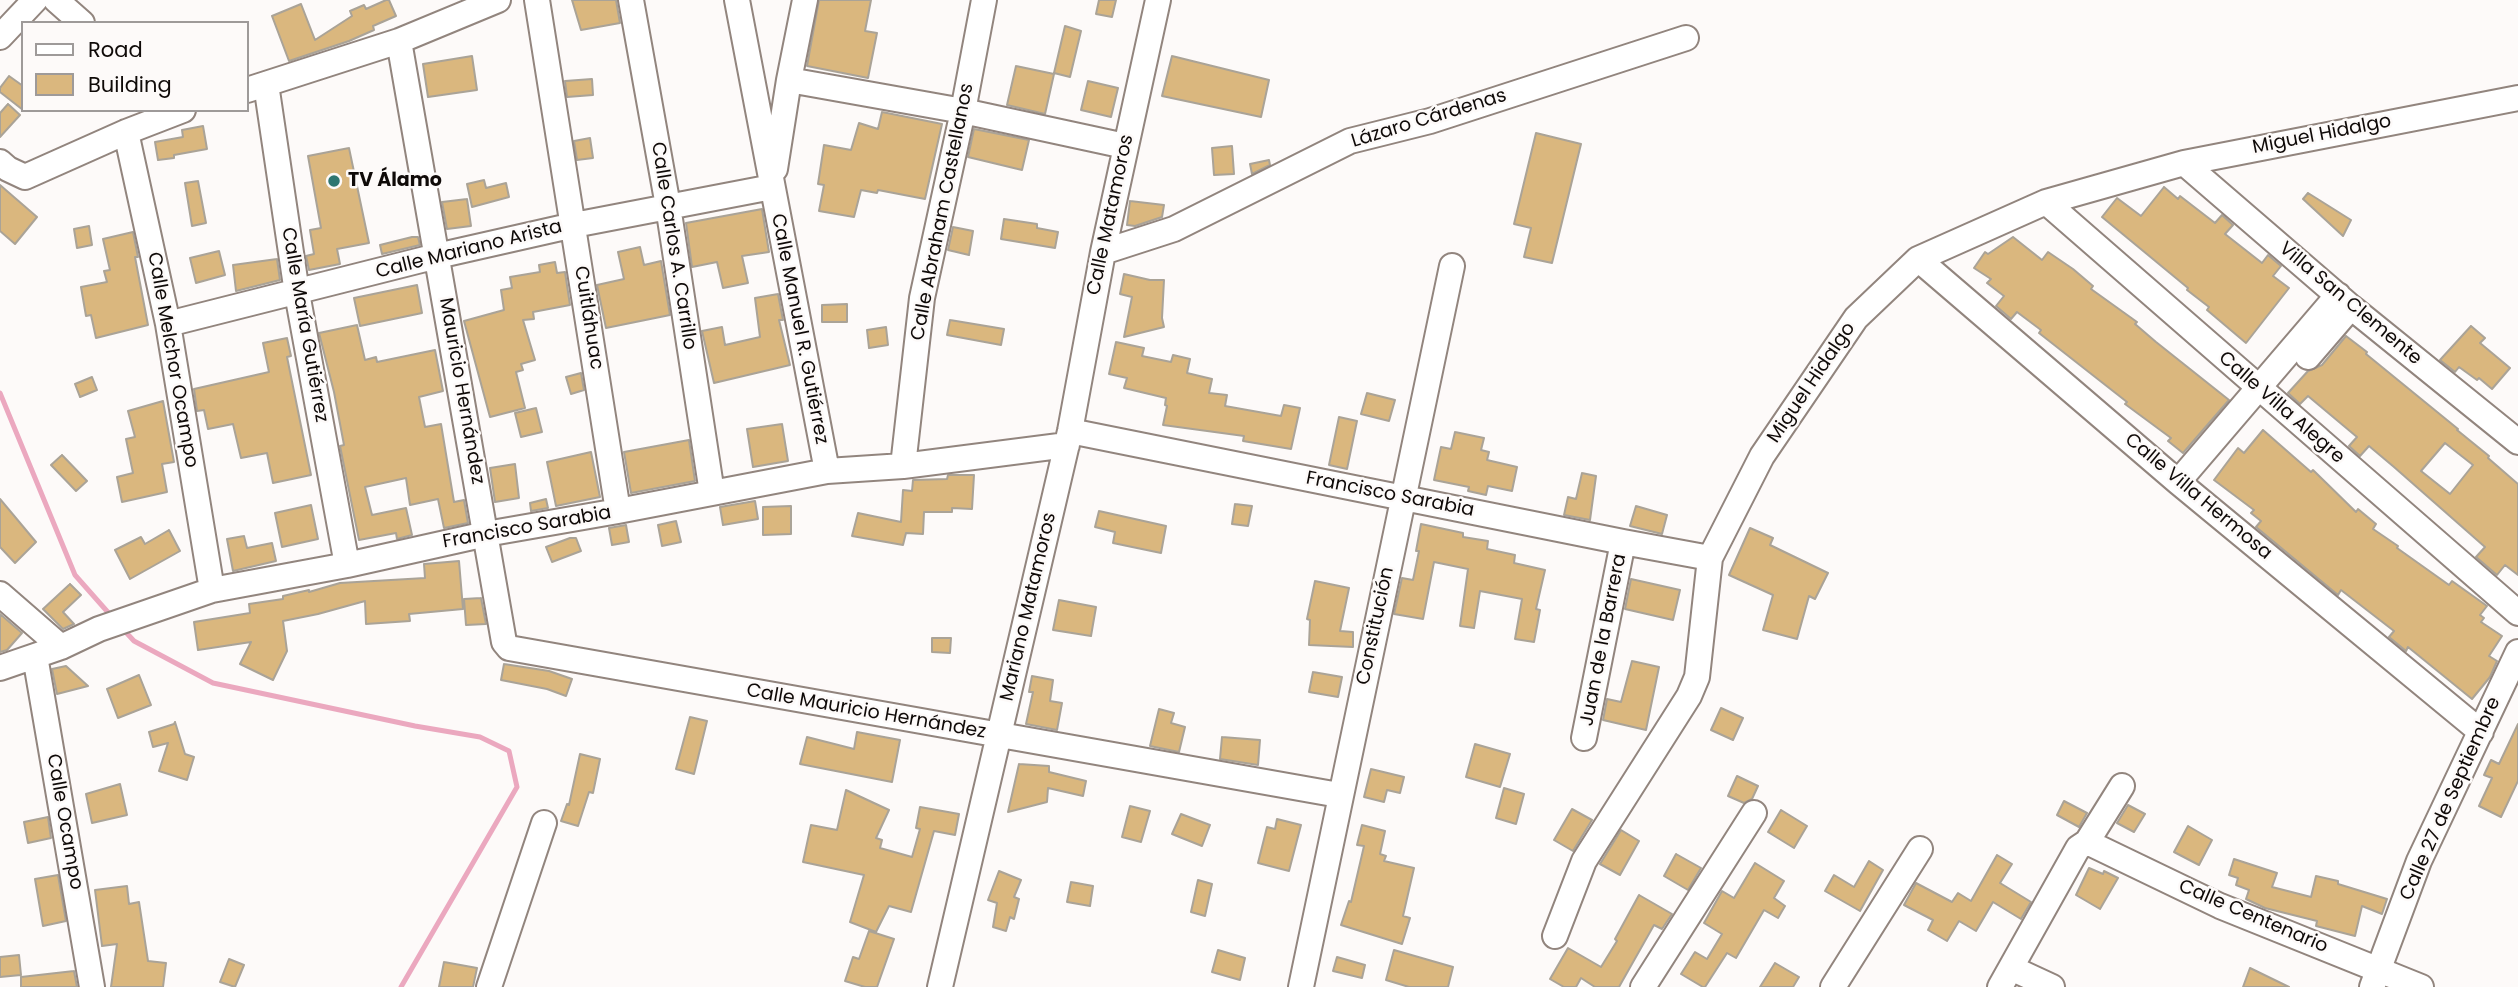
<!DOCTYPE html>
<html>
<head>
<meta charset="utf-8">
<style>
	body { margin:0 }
	#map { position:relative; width:2518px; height:987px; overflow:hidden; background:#fdfaf9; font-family:Poppins,sans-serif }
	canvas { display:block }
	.legend { position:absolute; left:21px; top:21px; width:228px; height:91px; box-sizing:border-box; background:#fdfaf9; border:2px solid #9e9a99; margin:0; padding:9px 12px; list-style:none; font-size:21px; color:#0f0a08 }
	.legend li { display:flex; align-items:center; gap:14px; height:35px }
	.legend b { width:35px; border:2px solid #9e9a99 }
</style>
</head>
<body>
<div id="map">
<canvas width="2518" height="987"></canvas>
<ul class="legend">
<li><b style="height:9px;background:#fff"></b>Road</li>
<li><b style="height:19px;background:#dab77e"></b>Building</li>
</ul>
</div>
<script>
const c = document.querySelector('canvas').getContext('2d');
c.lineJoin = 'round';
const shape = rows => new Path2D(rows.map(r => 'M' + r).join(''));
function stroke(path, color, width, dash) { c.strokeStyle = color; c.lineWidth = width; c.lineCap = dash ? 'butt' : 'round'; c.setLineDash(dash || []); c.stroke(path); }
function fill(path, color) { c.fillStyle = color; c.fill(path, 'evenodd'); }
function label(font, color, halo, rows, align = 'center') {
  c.font = font + ' Poppins,sans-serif'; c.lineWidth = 5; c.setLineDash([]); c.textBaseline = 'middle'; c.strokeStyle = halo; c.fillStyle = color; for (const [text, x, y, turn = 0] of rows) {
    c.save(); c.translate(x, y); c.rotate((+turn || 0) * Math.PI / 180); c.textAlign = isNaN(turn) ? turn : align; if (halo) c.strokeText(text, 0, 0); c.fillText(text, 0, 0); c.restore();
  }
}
const stream = shape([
	[0,393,75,575,113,618],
	[122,628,134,641,213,683,415,726,480,737,509,751,517,787,401,987]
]);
const building = shape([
	[386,0,389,0,396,16,373,26,374,30,349,41,289,61,272,16,301,4,315,40,352,16,350,11,364,5,366,9,386,0],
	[572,0,616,0,620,23,581,30,572,0],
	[819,0,871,0,865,31,877,33,868,78,807,66,819,0],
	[1099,0,1116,0,1112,17,1096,14,1099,0],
	[1065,26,1081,31,1070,77,1054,73,1065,26],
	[472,56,477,90,428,97,423,64,472,56],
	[1172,56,1269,80,1261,117,1162,96,1172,56],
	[1016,66,1054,74,1045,114,1007,105,1016,66],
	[9,76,23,86,23,110,0,92,0,88,9,76],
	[592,79,593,95,567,97,565,81,592,79],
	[1088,81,1118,88,1111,117,1081,110,1088,81],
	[8,104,20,115,0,137,0,113,8,104],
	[882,112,942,124,925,199,878,190,877,193,861,190,854,217,819,211,824,185,818,184,824,145,851,150,859,123,878,129,882,112],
	[203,126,207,149,174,155,174,158,158,160,155,142,183,137,182,130,203,126],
	[974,129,1029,140,1022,170,968,157,974,129],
	[1536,133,1581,144,1552,263,1524,257,1531,228,1514,224,1536,133],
	[590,138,593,158,577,160,574,141,590,138],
	[1232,146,1234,174,1214,175,1212,148,1232,146],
	[349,148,369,243,337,249,340,264,309,270,306,256,314,254,310,230,321,228,308,156,349,148],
	[1269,160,1270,165,1252,174,1250,164,1269,160],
	[484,180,486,188,506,183,509,197,472,207,467,184,484,180],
	[198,181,206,223,192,226,185,183,198,181],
	[0,185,37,217,15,244,0,231,0,185],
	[2164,187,2178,199,2180,196,2215,223,2222,215,2233,225,2225,234,2262,263,2268,255,2281,266,2273,276,2289,288,2246,343,2207,310,2209,307,2187,290,2188,288,2102,217,2117,198,2141,216,2164,187],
	[2308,193,2351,220,2343,236,2303,199,2308,193],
	[467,199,471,226,447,229,442,202,467,199],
	[1130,201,1164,205,1162,217,1135,226,1127,225,1130,201],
	[762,209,769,252,742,256,748,283,723,288,717,262,692,267,686,223,762,209],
	[1004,219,1037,224,1037,228,1058,232,1055,248,1001,239,1004,219],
	[89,226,92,245,77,248,74,229,89,226],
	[953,227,973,231,969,255,948,250,953,227],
	[133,232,138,257,135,257,148,325,96,338,91,315,86,316,81,287,107,282,104,271,110,270,103,239,133,232],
	[412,237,418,237,420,245,382,254,380,245,412,237],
	[2013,237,2042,260,2048,252,2073,269,2093,286,2091,289,2137,322,2135,324,2156,342,2229,400,2183,453,2168,441,2171,438,2125,404,2127,402,2039,333,2041,330,2017,312,2011,319,1996,306,2004,296,1987,283,1991,279,1974,268,1985,252,1988,254,2013,237],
	[640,247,644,265,661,261,670,315,606,328,597,285,624,279,618,252,640,247],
	[219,251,225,275,196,283,190,258,219,251],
	[277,259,280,280,236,291,233,265,277,259],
	[555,262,557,273,565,272,570,305,533,312,534,319,523,320,535,360,521,364,523,370,516,372,525,408,490,417,464,321,504,310,501,290,512,288,510,277,540,272,539,265,555,262],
	[1124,274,1150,280,1164,280,1162,318,1164,327,1124,337,1132,297,1120,294,1124,274],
	[417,285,422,313,360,326,354,298,417,285],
	[778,294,783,320,779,320,790,365,714,383,702,331,722,327,725,345,760,337,755,298,778,294],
	[847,304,847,322,822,322,822,305,847,304],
	[950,320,1004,329,1001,345,947,335,950,320],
	[357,325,365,360,376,357,377,362,435,350,443,391,419,397,425,427,441,424,454,502,464,500,468,523,444,528,438,499,410,505,406,478,365,487,372,515,406,508,412,535,397,539,396,533,359,540,340,446,344,445,334,392,319,333,357,325],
	[2471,326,2485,338,2480,343,2510,368,2492,389,2479,378,2477,380,2459,367,2455,372,2440,360,2471,326],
	[886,327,888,345,869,348,867,330,886,327],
	[2346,336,2367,352,2366,354,2458,429,2457,430,2489,456,2488,458,2518,484,2518,575,2505,565,2497,575,2476,557,2485,547,2394,467,2369,446,2360,456,2349,446,2357,437,2308,396,2300,404,2288,393,2308,371,2322,365,2346,336],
	[2445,443,2473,465,2450,494,2421,471,2445,443],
	[287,338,291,356,287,357,311,475,273,483,267,453,241,458,233,424,208,429,204,410,197,411,194,389,269,372,263,343,287,338],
	[1116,342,1144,348,1142,356,1171,362,1173,355,1190,359,1187,373,1212,379,1209,393,1227,395,1225,406,1281,416,1284,405,1300,408,1291,449,1243,441,1244,436,1163,425,1167,406,1165,405,1166,398,1124,388,1127,378,1109,374,1116,342],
	[581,373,584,390,571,394,566,377,581,373],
	[92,377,97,390,80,397,75,384,92,377],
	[1367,393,1395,400,1389,421,1361,414,1367,393],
	[163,401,174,462,162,464,167,492,122,502,117,477,133,473,126,439,135,437,128,411,163,401],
	[536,408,542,432,521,437,515,413,536,408],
	[1339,417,1357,421,1347,469,1329,465,1339,417],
	[782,424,788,461,753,467,747,429,782,424],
	[2263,430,2311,472,2313,470,2356,512,2358,509,2376,524,2373,529,2398,546,2397,548,2449,585,2452,581,2487,606,2480,615,2484,618,2481,622,2502,636,2489,656,2497,661,2490,677,2472,699,2408,647,2406,651,2389,637,2394,631,2341,590,2338,595,2256,527,2261,521,2251,513,2254,510,2214,480,2238,448,2244,453,2263,430],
	[1455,432,1484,438,1481,450,1489,452,1487,460,1517,467,1512,491,1488,486,1486,495,1468,491,1469,487,1434,480,1441,447,1451,449,1455,432],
	[689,440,695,481,631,493,624,452,689,440],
	[591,452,600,497,556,506,547,462,591,452],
	[62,455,87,481,76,491,51,465,62,455],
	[515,464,519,498,495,502,490,468,515,464],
	[1582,473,1596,476,1590,520,1564,515,1568,497,1576,499,1582,473],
	[948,475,974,475,972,509,952,508,952,512,924,512,923,534,906,533,903,545,852,536,858,513,901,522,903,490,912,491,913,480,947,479,948,475],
	[0,499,36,542,15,563,0,547,0,499],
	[546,499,548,508,531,511,530,503,546,499],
	[755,501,758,519,723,525,720,507,755,501],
	[1235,504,1252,506,1248,526,1232,524,1235,504],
	[311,505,318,539,282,547,275,513,311,505],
	[791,506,791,534,763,535,763,507,791,506],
	[1636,506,1667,515,1662,534,1630,526,1636,506],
	[1099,511,1166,526,1161,553,1113,543,1115,532,1095,527,1099,511],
	[676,521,681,542,662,546,658,525,676,521],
	[1421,524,1463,533,1463,537,1488,541,1487,549,1515,555,1514,563,1545,570,1536,609,1540,610,1534,642,1515,639,1522,599,1480,591,1474,628,1460,626,1468,569,1434,562,1423,619,1394,614,1402,578,1413,580,1419,551,1416,551,1421,524],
	[626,525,629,542,612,545,609,528,626,525],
	[1750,528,1773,538,1770,545,1828,573,1815,599,1809,596,1797,639,1763,630,1773,595,1729,575,1750,528],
	[169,530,180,551,130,579,115,550,141,537,145,544,169,530],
	[244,536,247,548,272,543,276,561,233,571,227,539,244,536],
	[570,538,576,538,581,551,552,562,546,547,570,538],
	[459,561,463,609,409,614,410,621,366,624,365,601,318,614,283,621,287,651,273,680,240,664,251,642,198,650,194,622,250,613,249,604,283,599,283,596,309,590,309,592,340,583,425,578,424,564,459,561],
	[1631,579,1680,590,1673,620,1625,609,1631,579],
	[1315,581,1349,588,1340,631,1353,632,1353,647,1309,645,1310,620,1307,619,1315,581],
	[70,584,81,595,63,612,74,624,63,629,43,609,70,584],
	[481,598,486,624,466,625,464,599,481,598],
	[1059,600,1096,607,1091,636,1053,630,1059,600],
	[0,614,22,633,7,650,0,652,0,614],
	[932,638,951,638,950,653,932,652,932,638],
	[1632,661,1659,667,1646,730,1603,720,1607,699,1621,702,1632,661],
	[504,664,549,671,572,679,566,696,547,689,501,680,504,664],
	[66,666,88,686,57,694,52,669,66,666],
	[1313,672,1342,677,1338,697,1309,692,1313,672],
	[139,675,151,705,118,718,107,689,139,675],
	[1032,676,1053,680,1050,701,1062,703,1057,730,1026,724,1033,692,1029,692,1032,676],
	[1721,708,1743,718,1733,740,1711,730,1721,708],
	[1159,709,1174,713,1171,723,1185,727,1179,752,1150,746,1159,709],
	[690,717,707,721,694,774,676,769,690,717],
	[175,722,185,754,194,757,187,780,159,771,168,743,153,747,149,732,174,724,175,722],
	[2518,724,2518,781,2501,817,2479,806,2492,778,2484,775,2491,760,2499,764,2518,724],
	[857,732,900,740,892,782,800,764,807,737,854,749,857,732],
	[1222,737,1260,740,1258,765,1220,759,1222,737],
	[1475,744,1510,754,1500,787,1466,777,1475,744],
	[580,754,600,759,593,793,589,792,578,826,561,821,567,804,569,805,580,754],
	[1019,764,1049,766,1049,772,1086,781,1083,796,1048,788,1047,802,1008,812,1019,764],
	[1371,769,1404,777,1400,793,1387,790,1384,802,1364,797,1371,769],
	[1737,776,1758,786,1752,799,1744,803,1728,796,1737,776],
	[120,784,127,815,92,823,86,794,120,784],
	[1504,788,1524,794,1516,824,1496,818,1504,788],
	[846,790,889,810,876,838,882,840,880,848,912,857,920,829,916,828,920,807,959,814,955,835,934,831,911,912,889,906,876,932,850,922,864,875,803,862,811,825,837,830,846,790],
	[2064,801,2087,813,2079,827,2057,815,2064,801],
	[2128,805,2145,814,2134,832,2117,823,2128,805],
	[1130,806,1150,811,1141,842,1122,837,1130,806],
	[1572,809,1592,820,1573,851,1554,840,1572,809],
	[1781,810,1807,826,1794,848,1768,832,1781,810],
	[1181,814,1210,825,1202,846,1172,834,1181,814],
	[48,817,51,838,28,843,24,822,48,817],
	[1277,819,1301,825,1289,871,1258,863,1267,827,1275,829,1277,819],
	[1362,825,1385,831,1380,854,1386,856,1384,861,1414,868,1403,916,1410,918,1402,944,1341,925,1349,901,1351,902,1364,846,1357,845,1362,825],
	[2188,826,2212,840,2199,865,2174,852,2188,826],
	[1621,830,1639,841,1620,875,1600,864,1621,830],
	[1676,854,1701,868,1688,890,1664,876,1676,854],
	[1997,855,2012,864,2000,883,2031,902,2021,919,1993,902,1976,931,1959,921,1947,941,1928,930,1933,920,1904,905,1916,883,1952,902,1958,893,1971,901,1997,855],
	[2234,859,2277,873,2272,887,2311,897,2316,876,2338,881,2338,884,2387,899,2382,914,2362,906,2355,936,2316,926,2317,921,2265,908,2246,899,2249,890,2236,885,2238,878,2229,875,2234,859],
	[1869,861,1883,870,1860,911,1825,891,1834,875,1854,887,1869,861],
	[1755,863,1784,881,1774,898,1785,906,1778,918,1764,910,1736,958,1727,953,1705,987,1703,987,1681,974,1695,952,1707,959,1722,934,1704,923,1722,891,1734,898,1755,863],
	[2089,868,2103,874,2104,871,2118,878,2100,909,2076,895,2089,868],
	[999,871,1021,880,1014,897,1019,899,1014,919,1010,917,1006,931,993,927,997,903,988,900,999,871],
	[58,875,66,921,43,926,35,879,58,875],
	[1198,880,1212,884,1205,916,1191,912,1198,880],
	[1071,882,1093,886,1090,906,1067,902,1071,882],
	[127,886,129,904,139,902,148,961,166,963,163,987,111,987,117,944,102,946,95,890,127,886],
	[1639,895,1672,914,1662,929,1654,925,1619,987,1595,987,1581,978,1576,987,1564,987,1550,979,1568,948,1601,967,1617,941,1615,939,1639,895],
	[869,931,894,939,877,987,865,987,845,981,853,957,859,959,869,931],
	[1218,950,1245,958,1240,980,1212,972,1218,950],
	[1394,950,1453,967,1448,987,1409,987,1386,980,1394,950],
	[19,955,21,975,0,977,0,957,19,955],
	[1337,957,1365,965,1362,978,1333,971,1337,957],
	[229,959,244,965,235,987,220,982,229,959],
	[444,962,477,968,473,987,439,987,444,962],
	[1775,963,1799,977,1793,987,1760,987,1775,963],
	[2250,968,2289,987,2243,987,2250,968],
	[74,971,77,987,21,987,21,977,74,971]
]);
const minor = shape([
	[56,0,82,23],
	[537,0,618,511],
	[631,0,668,206,712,493],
	[737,0,827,471],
	[0,37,35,0],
	[399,41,504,642,509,648,1339,795],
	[789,80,963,111,1125,146],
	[266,84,297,293,347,565],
	[247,90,399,41,498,0],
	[126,132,168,324,212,590],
	[0,162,8,169,25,177,126,132,183,110],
	[2184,163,2351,307,2518,442],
	[775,169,789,80,805,0],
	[2046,202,2518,613],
	[1103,252,1174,229,1350,141,1430,121,1686,38],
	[1918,259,2178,482,2481,732],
	[168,324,437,256,574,225,772,187],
	[2308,357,2351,307],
	[1070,431,1623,542,1710,558],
	[903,466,922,298,963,111,984,0],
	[2178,482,2338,295],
	[0,594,61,647],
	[35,656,92,987],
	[0,668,61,647,99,629,212,590,347,565,486,534,618,511,827,471,903,466,1067,445],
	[1584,738,1623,542],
	[2087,842,2220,906,2421,987],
	[1555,936,1584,861,1689,696,1697,677,1710,558,1762,456,1856,318,1918,259,2046,202,2184,163,2518,98],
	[2011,968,2052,987],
	[489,987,544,823],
	[940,987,1070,431,1103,252,1158,0],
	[1301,987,1452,266],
	[1643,987,1754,813],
	[1833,987,1920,849],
	[2000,987,2078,848,2087,842,2122,786],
	[2372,987,2419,861,2518,652]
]);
const markers = [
	[334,181,7,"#2e7671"]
];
const streetNames = [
	["Lázaro Cárdenas",1429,119,-17],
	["Miguel Hidalgo",2322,135,-11],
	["Calle Abraham Castellanos",943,212,-79],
	["Calle Matamoros",1111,215,-78],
	["Calle Carlos A. Carrillo",673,246,81],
	["Calle Mariano Arista",469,250,-14],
	["Villa San Clemente",2350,304,40],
	["Cuitláhuac",588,318,81],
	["Calle María Gutiérrez",304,325,80],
	["Calle Manuel R. Gutiérrez",799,329,79],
	["Calle Melchor Ocampo",172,360,80],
	["Miguel Hidalgo",1812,383,-56],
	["Mauricio Hernández",461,391,80],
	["Calle Villa Alegre",2281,408,41],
	["Francisco Sarabia",1390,495,11],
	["Calle Villa Hermosa",2198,497,40],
	["Francisco Sarabia",527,528,-10],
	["Mariano Matamoros",1029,607,-77],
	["Constitución",1376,626,-78],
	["Juan de la Barrera",1604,640,-79],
	["Calle Mauricio Hernández",866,712,10],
	["Calle 27 de Septiembre",2451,799,-66],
	["Calle Ocampo",64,822,80],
	["Calle Centenario",2253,917,23]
];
const poiNames = [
	["TV Álamo",348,181]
];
stroke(stream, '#eba8bf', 5);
fill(building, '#dab77e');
stroke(building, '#aaa397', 2);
stroke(minor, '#92857e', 28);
stroke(minor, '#fff', 24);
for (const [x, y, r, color] of markers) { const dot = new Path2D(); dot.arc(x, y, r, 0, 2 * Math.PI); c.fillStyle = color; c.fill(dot); stroke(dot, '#fdfaf9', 2.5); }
label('19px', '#0f0a08', '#fdfaf9', streetNames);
label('bold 19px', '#0f0a08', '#fdfaf9', poiNames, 'left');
</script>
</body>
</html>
